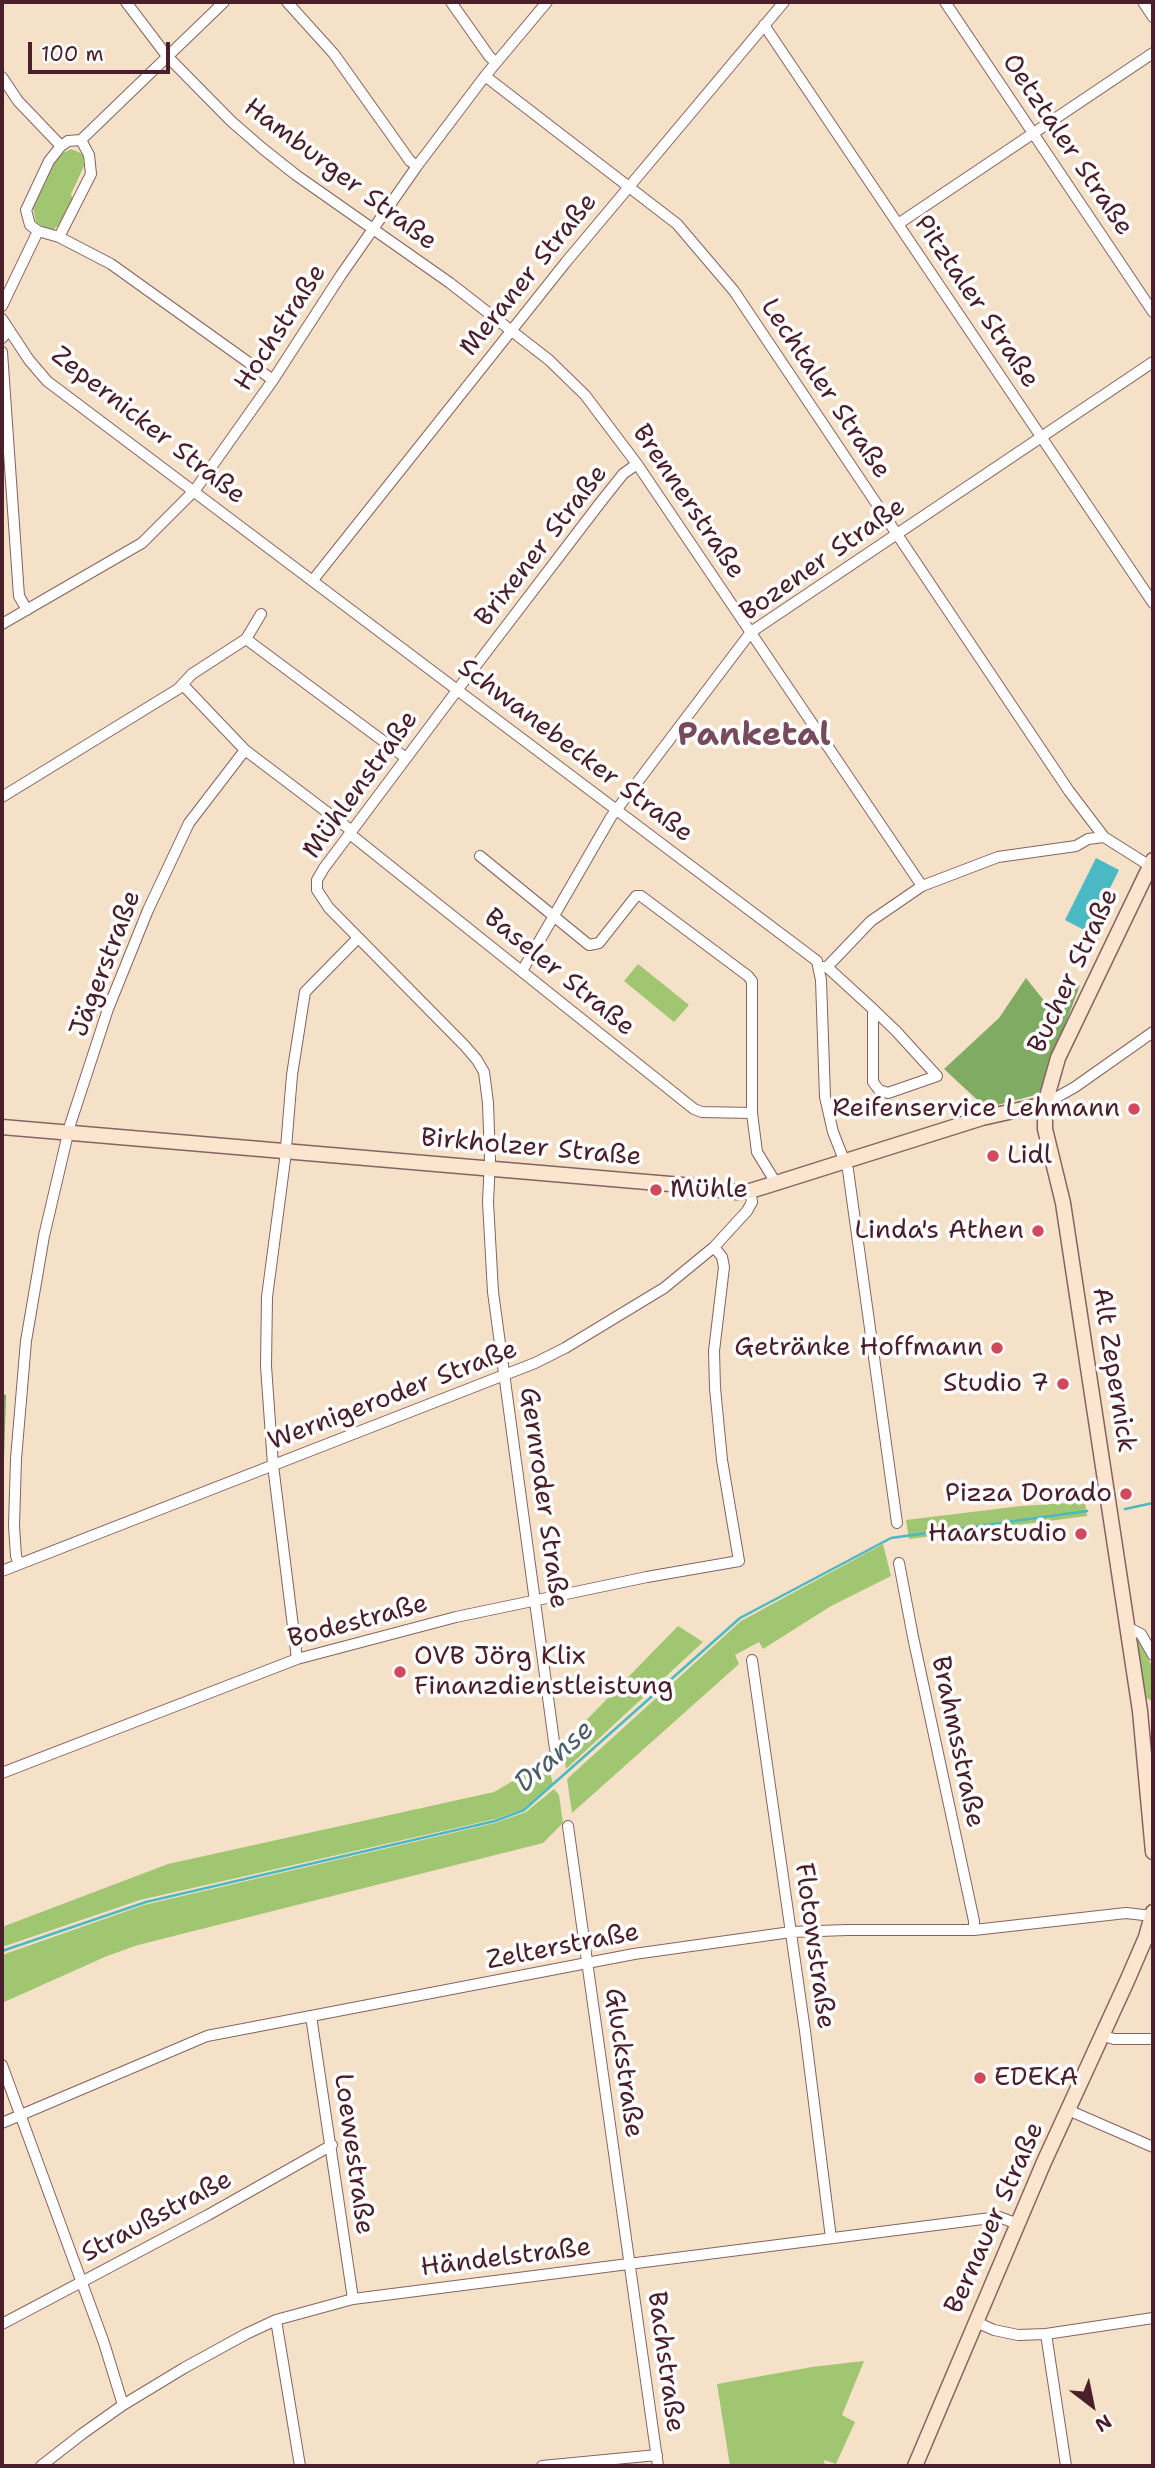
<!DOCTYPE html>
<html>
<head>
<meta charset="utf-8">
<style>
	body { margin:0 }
	#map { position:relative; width:1155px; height:2468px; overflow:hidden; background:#f5e1c8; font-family:"Shantell Sans",sans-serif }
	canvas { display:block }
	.frame { position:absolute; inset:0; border:4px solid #4a1f2b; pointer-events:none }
	.north { position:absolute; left:1057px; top:2370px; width:70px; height:70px; -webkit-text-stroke:5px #fff; paint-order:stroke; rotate:148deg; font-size:19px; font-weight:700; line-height:28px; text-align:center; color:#4a1f2b }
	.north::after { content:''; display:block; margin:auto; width:24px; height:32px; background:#4a1f2b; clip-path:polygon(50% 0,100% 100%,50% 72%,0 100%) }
	.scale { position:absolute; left:28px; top:42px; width:142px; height:32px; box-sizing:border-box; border:4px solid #4a1f2b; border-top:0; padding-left:9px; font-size:21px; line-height:24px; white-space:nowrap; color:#4a1f2b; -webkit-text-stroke:5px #fff; paint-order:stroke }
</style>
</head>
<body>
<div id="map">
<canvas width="1155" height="2468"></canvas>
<div class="frame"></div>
<div class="north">N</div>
<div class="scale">100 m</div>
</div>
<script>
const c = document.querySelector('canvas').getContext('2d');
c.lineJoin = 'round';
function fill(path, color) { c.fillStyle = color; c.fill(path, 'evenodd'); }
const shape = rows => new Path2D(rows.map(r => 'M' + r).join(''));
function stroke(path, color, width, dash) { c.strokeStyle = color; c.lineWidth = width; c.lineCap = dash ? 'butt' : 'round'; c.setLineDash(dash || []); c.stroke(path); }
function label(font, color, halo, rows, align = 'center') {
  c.font = font + ' "Shantell Sans",sans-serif'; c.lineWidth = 7; c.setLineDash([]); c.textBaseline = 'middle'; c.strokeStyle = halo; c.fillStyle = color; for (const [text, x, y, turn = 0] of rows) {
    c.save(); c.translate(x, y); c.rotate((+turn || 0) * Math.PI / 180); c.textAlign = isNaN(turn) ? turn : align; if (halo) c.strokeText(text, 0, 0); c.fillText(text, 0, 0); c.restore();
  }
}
const green = shape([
	[71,149,83,154,84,166,71,194,73,201,60,224,54,229,47,229,36,222,33,208,54,163,61,154],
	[638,964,689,1005,674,1022,624,981],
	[1085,1502,1087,1516,909,1539,906,1520,1021,1506],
	[883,1544,891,1576,831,1606,763,1649,759,1642,735,1655,739,1664,572,1813,567,1779,741,1621],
	[678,1626,703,1642,566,1769,563,1744],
	[1136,1635,1153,1668,1153,1702,1145,1697,1142,1684,1134,1636],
	[547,1761,553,1784,523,1809,495,1819,140,1900,2,1947,2,1927,168,1864,494,1792],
	[554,1789,559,1795,563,1823,543,1843,138,1945,107,1956,2,2003,2,1955,144,1905,495,1823,526,1812],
	[864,2361,842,2415,855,2422,836,2464,824,2460,825,2466,730,2466,717,2384,812,2367]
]);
const forest = shape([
	[1026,978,1049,1007,1080,985,1039,1094,986,1108,944,1069,999,1018],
	[2,1394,6,1395,2,1525]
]);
const water = shape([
	[1096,858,1119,870,1088,932,1065,920]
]);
const stream = shape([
	[1125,1509,1153,1503],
	[2,1951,146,1902,495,1821,524,1810,740,1618,891,1538,1087,1511]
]);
const street = shape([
	[126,2,167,56,231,121,262,148,296,175,450,283,549,360,585,395,637,464,922,886],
	[287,2,334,54,410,161,417,166],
	[451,2,489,56,495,62],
	[945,2,1153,312],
	[1143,2,1153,17],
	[764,25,1153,603],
	[485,76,677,224,734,291,1069,791,1104,837],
	[2,77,18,101,61,146],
	[898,224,1153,53],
	[38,231,59,237,111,264,273,380],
	[59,237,91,174,89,155,81,140],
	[2,306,38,231,30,225,26,210,49,161,61,146,68,141,81,140,224,2],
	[2,319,29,360,47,381,817,961,821,980,825,1097,833,1132,848,1170,897,1523],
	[2,338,9,330],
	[2,352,19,596,27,610],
	[313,580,566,262,784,2],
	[2,624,142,543,195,490,273,380,341,275,417,166,485,76,547,2],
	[246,639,406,758],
	[183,685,245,750,352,831],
	[2,797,178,689,192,674,246,639,261,614],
	[350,834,694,1109,702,1112,752,1113],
	[480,856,589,945,599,943,636,896,641,896,748,976,752,981,752,1113,757,1152,776,1183],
	[824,967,827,967,873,1009,896,1031,937,1076,888,1093,879,1090,873,1082,873,1009],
	[827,967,871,921,922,886,998,857,1076,846,1088,839,1104,837,1150,866],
	[522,971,611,817,751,632,1153,362],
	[1045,1104,1075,1087,1153,1032],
	[899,1563,913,1637,974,1921,974,1930],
	[19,1564,16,1556,14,1526,16,1459,26,1341,44,1236,70,1125,108,1009,148,910,189,823,245,750],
	[2,1571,535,1363,565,1348,664,1288,714,1247,747,1211,752,1202,750,1191],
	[1127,1627,1141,1634,1153,1655],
	[297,1659,273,1465,266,1366,267,1297,285,1160,292,1075,305,992,358,938],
	[752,1660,805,2031,831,2238],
	[555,1749,493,1292,488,1202,490,1160,488,1103,484,1072,477,1060,465,1046,329,908,317,890,317,880,324,868,458,689,600,503,623,474,637,464],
	[2,1773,297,1659,456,1617,647,1577,739,1561,722,1460,715,1388,714,1351,724,1267,722,1257,714,1247],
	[568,1826,658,2466],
	[311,2016,353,2299],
	[1101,2035,1114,2039,1153,2039],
	[2,2065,104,2343,123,2405],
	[1068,2110,1153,2147],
	[2,2123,207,2036,634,1954,791,1932,847,1930,974,1930,1126,1913,1152,1916],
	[276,2320,300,2466],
	[976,2322,994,2330,1018,2335,1046,2334,1153,2318],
	[2,2324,208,2215,332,2145],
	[1046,2334,1066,2466],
	[41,2466,82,2434,123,2405,184,2368,246,2334,276,2320,353,2299,975,2220,999,2217,1018,2224],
	[542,2466,657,2455]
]);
const secondary = shape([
	[1153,860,1058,1058,1045,1104,1045,1129,1063,1203,1140,1711,1153,1852],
	[2,1127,682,1185,737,1192,750,1191,776,1183,982,1118,1045,1104],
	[915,2466,1044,2162,1127,1981,1146,1937,1153,1912]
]);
const markers = [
	[1134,1109,7,"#d1495b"],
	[993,1156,7,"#d1495b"],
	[656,1190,7,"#d1495b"],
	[1038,1231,7,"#d1495b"],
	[997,1348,7,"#d1495b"],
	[1063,1384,7,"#d1495b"],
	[1126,1494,7,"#d1495b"],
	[1081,1534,7,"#d1495b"],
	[400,1672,7,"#d1495b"],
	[980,2078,7,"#d1495b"]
];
const streetNames = [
	["Oetztaler Straße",1067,145,56],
	["Hamburger Straße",340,175,37],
	["Meraner Straße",529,275,-51],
	["Pitztaler Straße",976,302,56],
	["Hochstraße",281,328,-57],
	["Lechtaler Straße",825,389,56],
	["Zepernicker Straße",148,426,38],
	["Brennerstraße",688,502,56],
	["Brixener Straße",542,546,-52],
	["Bozener Straße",823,560,-35],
	["Schwanebecker Straße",575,751,37],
	["Mühlenstraße",361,785,-54],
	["Jägerstraße",106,964,-69],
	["Bucher Straße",1074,971,-65],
	["Baseler Straße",559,973,39],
	["Birkholzer Straße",531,1148,5],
	["Alt Zepernick",1113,1370,81],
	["Wernigeroder Straße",393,1396,-21],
	["Gernroder Straße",543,1498,82],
	["Bodestraße",358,1622,-15],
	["Brahmsstraße",957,1742,78],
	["Flotowstraße",814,1946,82],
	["Zelterstraße",563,1947,-11],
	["Gluckstraße",623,2063,82],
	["Loewestraße",353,2154,82],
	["Straußstraße",157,2217,-28],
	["Bernauer Straße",995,2218,-66],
	["Händelstraße",506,2258,-7],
	["Bachstraße",665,2362,82]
];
const poiNames = [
	["Reifenservice Lehmann",1120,1109],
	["Lidl",1007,1156,"left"],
	["Mühle",670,1190,"left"],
	["Linda's Athen",1024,1231],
	["Getränke Hoffmann",983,1348],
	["Studio 7",1049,1384],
	["Pizza Dorado",1112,1494],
	["Haarstudio",1067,1534],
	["OVB Jörg Klix",414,1657,"left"],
	["Finanzdienstleistung",414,1687,"left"],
	["EDEKA",994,2078,"left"]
];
const waterNames = [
	["Dranse",555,1757,-41]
];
const districtNames = [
	["Panketal",754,736]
];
fill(green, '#a1c671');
fill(forest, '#80ab63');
fill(water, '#4bb9c3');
stroke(stream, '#4bb9c3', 2.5);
stroke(street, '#866362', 12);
stroke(secondary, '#866362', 17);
stroke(street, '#fff', 10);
stroke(secondary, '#fce5cf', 14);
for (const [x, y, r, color] of markers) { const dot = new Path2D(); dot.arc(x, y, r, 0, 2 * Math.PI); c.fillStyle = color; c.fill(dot); stroke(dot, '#fff', 2.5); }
label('26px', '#4a1f2b', '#fff', streetNames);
label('26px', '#4a1f2b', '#fff', poiNames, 'right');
label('italic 28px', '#4a5d68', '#fff', waterNames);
label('bold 33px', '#764b5c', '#fff', districtNames);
</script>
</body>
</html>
